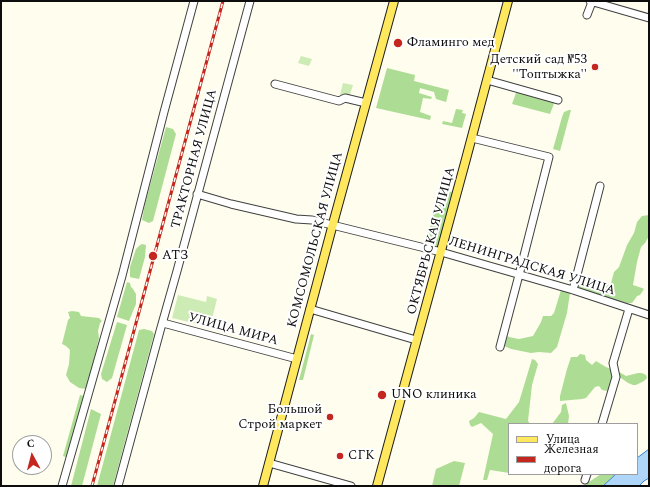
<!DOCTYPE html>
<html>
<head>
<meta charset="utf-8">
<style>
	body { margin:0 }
	#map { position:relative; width:650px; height:487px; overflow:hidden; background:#fffded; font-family:Spectral,serif }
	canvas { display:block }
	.frame { position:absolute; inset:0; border:2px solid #0d0d0d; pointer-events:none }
	.legend { position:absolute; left:508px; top:423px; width:130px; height:52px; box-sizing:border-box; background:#fff; border:1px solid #9e9e9e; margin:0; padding:5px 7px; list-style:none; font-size:12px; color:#0d0d0d }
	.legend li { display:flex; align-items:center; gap:8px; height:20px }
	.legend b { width:20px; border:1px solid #9e9e9e }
	.north { position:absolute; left:12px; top:435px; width:40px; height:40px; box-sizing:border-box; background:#fff; border:1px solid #9e9e9e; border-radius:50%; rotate:353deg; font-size:11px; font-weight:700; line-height:16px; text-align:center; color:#0d0d0d }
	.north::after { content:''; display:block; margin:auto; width:14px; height:18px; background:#c4271f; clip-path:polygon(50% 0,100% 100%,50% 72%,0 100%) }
</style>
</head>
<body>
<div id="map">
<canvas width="650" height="487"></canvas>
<div class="frame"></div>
<ul class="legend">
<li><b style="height:5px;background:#ffe75e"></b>Улица</li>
<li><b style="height:5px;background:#c4271f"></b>Железная дорога</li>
</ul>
<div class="north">С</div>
</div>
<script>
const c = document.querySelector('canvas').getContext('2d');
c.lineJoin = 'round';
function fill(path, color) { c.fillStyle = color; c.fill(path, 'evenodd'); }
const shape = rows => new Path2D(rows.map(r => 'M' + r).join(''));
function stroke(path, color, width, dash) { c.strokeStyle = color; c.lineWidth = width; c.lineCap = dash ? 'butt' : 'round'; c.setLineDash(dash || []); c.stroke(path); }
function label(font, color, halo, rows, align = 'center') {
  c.font = font + ' Spectral,serif'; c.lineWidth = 4; c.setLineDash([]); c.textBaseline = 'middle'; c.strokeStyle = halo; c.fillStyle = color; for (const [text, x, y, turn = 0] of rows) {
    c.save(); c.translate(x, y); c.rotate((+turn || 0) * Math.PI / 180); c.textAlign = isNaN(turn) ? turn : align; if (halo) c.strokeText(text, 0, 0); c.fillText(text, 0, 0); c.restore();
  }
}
const green = shape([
	[301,56,312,59,309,66,298,63],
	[343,83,353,85,349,97,340,95],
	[178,295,206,302,207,296,217,299,210,327,172,318]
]);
const forest = shape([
	[387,68,415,75,414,81,449,90,446,102,436,99,434,92,420,88,419,93,432,97,431,99,423,98,420,112,431,116,430,120,376,108],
	[517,90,555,101,550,114,512,104],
	[456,109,463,110,462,113,466,114,462,128,442,124,443,121,452,123],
	[569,110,571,110,560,151,553,149,562,117,564,112],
	[166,127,173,129,176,134,153,221,149,223,142,220,145,204],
	[443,190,452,192,438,247,429,245,425,243,431,224,436,199],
	[649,215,649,236,645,243,641,247,637,262,633,285,642,288,644,289,640,295,637,296,635,299,632,303,627,303,578,289,577,286,578,283,584,279,601,284,610,285,611,283,614,272,619,267,627,245,634,233,637,222,642,216],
	[142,244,146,245,145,257,139,279,134,278,130,277,130,267,136,249,140,245],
	[127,282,130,283,131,287,133,289,136,294,136,304,129,321,117,317],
	[561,290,570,293,567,313,557,347,551,353,539,352,531,353,511,349,502,345,504,334,509,337,519,339,533,336,541,322,543,316,551,316,554,313],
	[72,311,79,312,81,316,99,318,102,321,100,323,98,331,99,338,87,389,79,388,70,382,66,375,69,364,70,350,66,346,62,344,68,320,70,318,68,312],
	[117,322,127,325,112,378,107,382,102,379,101,374],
	[144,329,152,331,154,334,113,486,97,486,139,330],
	[311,334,314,335,303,380,299,380],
	[580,354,585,355,586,360,592,365,596,361,606,367,621,373,626,376,638,373,642,373,646,375,647,378,644,381,636,385,633,385,628,383,621,378,613,377,610,387,607,391,602,390,599,386,595,387,586,398,582,399,560,401,560,396,567,369,571,357,577,357],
	[532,359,535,360,538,364,532,385,528,421,530,424,509,424,509,473,490,470,487,480,483,480,493,434,481,423,472,427,470,425,469,421,474,418,479,412,506,419,519,402],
	[80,395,84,396,68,458,63,456],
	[566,403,569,416,568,424,552,424,561,412,562,405],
	[91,409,101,414,82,486,71,486],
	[454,461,465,463,459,486,432,486,436,469],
	[601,474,616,474,603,486,583,486]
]);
const water = shape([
	[649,449,649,478,644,481,639,486,603,486,616,474,637,474,637,458,649,449]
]);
const minor = shape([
	[590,1,649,18],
	[587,15,592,2],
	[487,80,558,100],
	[275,84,339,101,345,98,366,103],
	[472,138,549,157,519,275,500,347],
	[197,194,231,204,296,219,312,220,441,252,573,290,649,315],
	[573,290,600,186],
	[310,309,416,340],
	[163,323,297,359],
	[602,424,616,377,613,363,629,309],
	[269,463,351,486],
	[585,480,587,474],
	[62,486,122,276,164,112,194,1],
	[118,486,160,331,177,271,250,1]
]);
const major = shape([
	[263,486,334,220,394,1],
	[377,486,466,159,508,1]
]);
const rail = shape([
	[92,486,223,1]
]);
const markers = [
	[398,43,5,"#c4271f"],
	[595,67,4,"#c4271f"],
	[153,256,5,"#c4271f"],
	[382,395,5,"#c4271f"],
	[330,417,4,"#c4271f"],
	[340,456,4,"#c4271f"]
];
const poiNames = [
	["Фламинго мед",407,43],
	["Детский сад №53",587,60,"right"],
	["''Топтыжка''",587,75,"right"],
	["АТЗ",162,256],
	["UNO клиника",391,395],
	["Большой",322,410,"right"],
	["Строй маркет",322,425,"right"],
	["СГК",348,456]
];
const streetNames = [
	["ТРАКТОРНАЯ УЛИЦА",195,159,-75],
	["КОМСОМОЛЬСКАЯ УЛИЦА",316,240,-75],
	["ОКТЯБРЬСКАЯ УЛИЦА",432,241,-75],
	["ЛЕНИНГРАДСКАЯ УЛИЦА",532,267,17],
	["УЛИЦА МИРА",233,330,15]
];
fill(green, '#ccebb5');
fill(forest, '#addd94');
fill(water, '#afd6f9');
stroke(water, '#3383d3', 1);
stroke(minor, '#404040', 9);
stroke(major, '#1e1e1e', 10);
stroke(minor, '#fff', 7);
stroke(major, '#ffe75e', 8);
stroke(rail, '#c4271f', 3);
stroke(rail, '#fff', 1.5, [4.5]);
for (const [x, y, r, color] of markers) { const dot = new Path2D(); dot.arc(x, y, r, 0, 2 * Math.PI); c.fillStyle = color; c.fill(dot); stroke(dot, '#fff', 1.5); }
label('13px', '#0d0d0d', '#fff', poiNames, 'left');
label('13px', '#0d0d0d', '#fff', streetNames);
</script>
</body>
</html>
